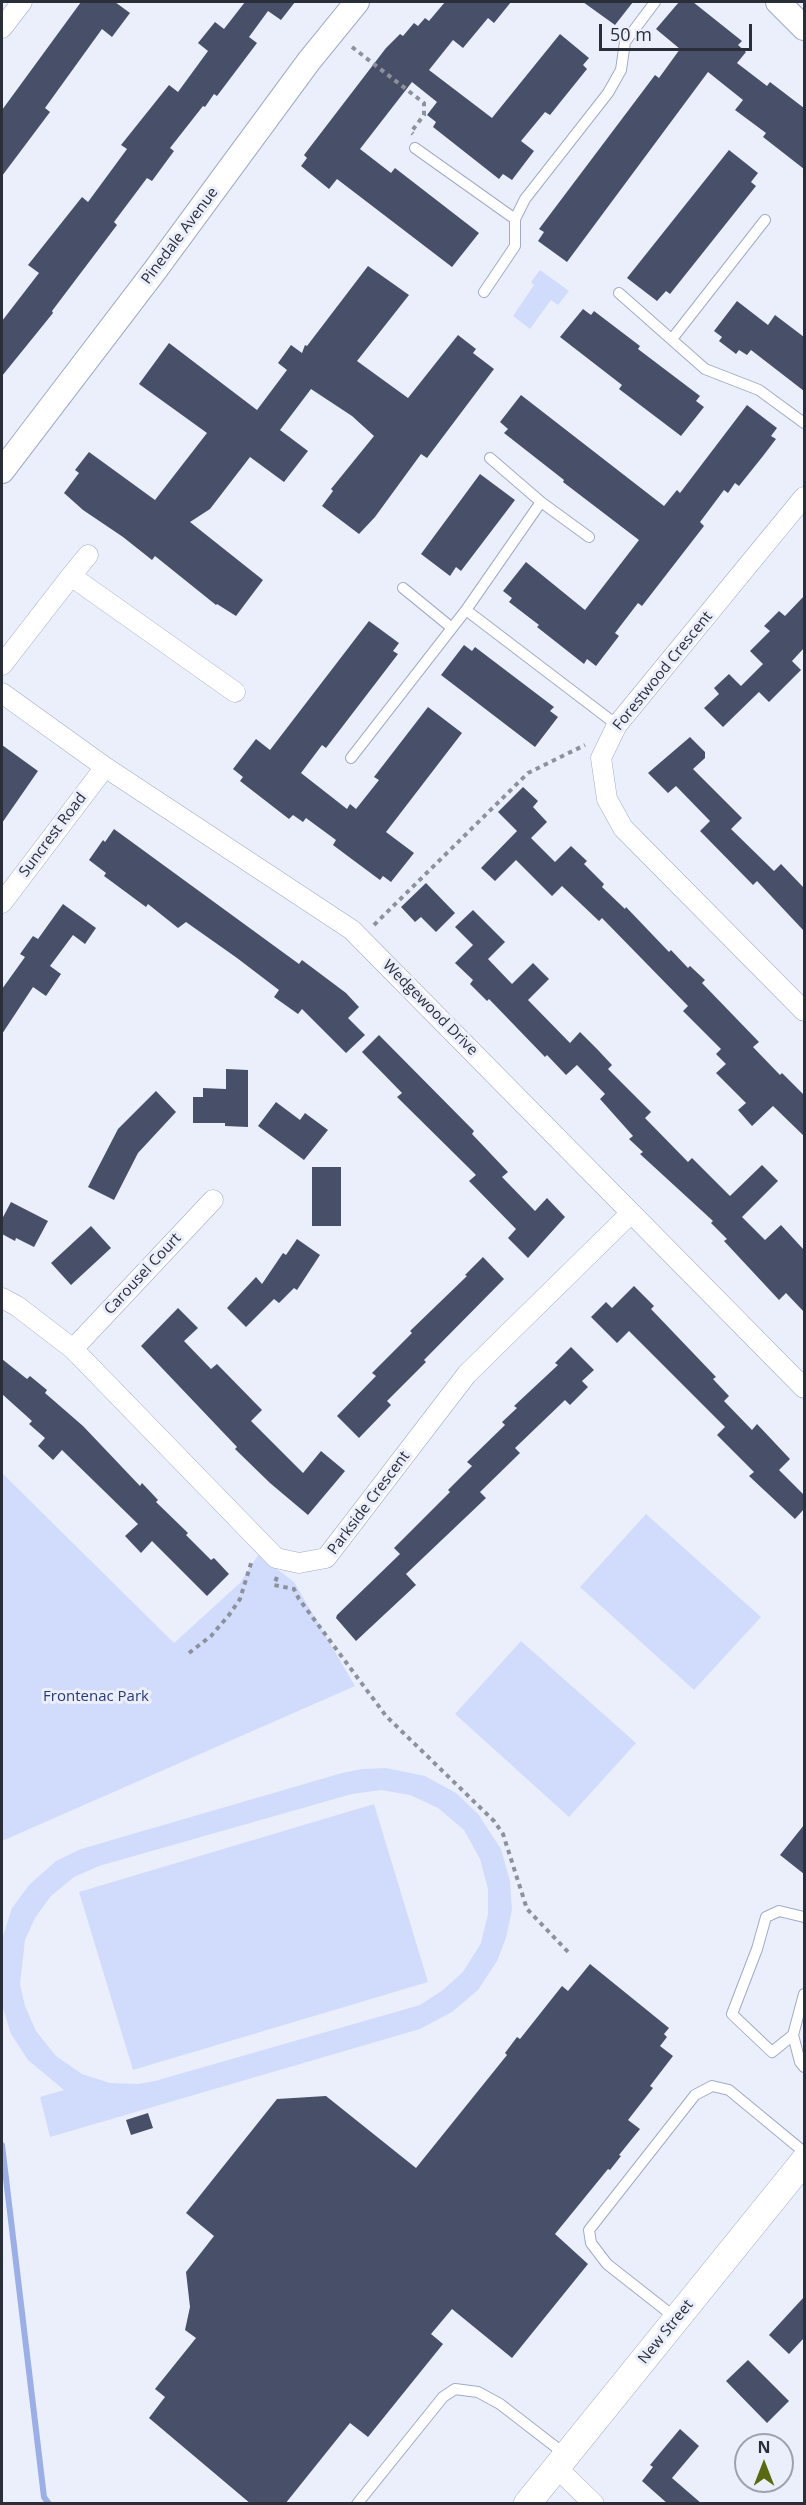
<!DOCTYPE html>
<html>
<head>
<meta charset="utf-8">
<style>
	body { margin:0 }
	#map { position:relative; width:806px; height:2505px; overflow:hidden; background:#ebeffb; font-family:"Open Sans",sans-serif }
	canvas { display:block }
	.frame { position:absolute; inset:0; border:3px solid #2a2e39; pointer-events:none }
	.north { position:absolute; left:734px; top:2433px; width:60px; height:60px; box-sizing:border-box; background:#ebeffb; border:2px solid #9ea2ad; border-radius:50%; rotate:0deg; font-size:16px; font-weight:700; line-height:24px; text-align:center; color:#2a2e39 }
	.north::after { content:''; display:block; margin:auto; width:21px; height:27px; background:#596912; clip-path:polygon(50% 0,100% 100%,50% 72%,0 100%) }
	.scale { position:absolute; left:599px; top:24px; width:153px; height:27px; box-sizing:border-box; border:3px solid #2a2e39; border-top:0; padding-left:8px; font-size:18px; line-height:21px; white-space:nowrap; color:#2a2e39; -webkit-text-stroke:4px #ebeffb; paint-order:stroke }
</style>
</head>
<body>
<div id="map">
<canvas width="806" height="2505"></canvas>
<div class="frame"></div>
<div class="north">N</div>
<div class="scale">50 m</div>
</div>
<script>
const c = document.querySelector('canvas').getContext('2d');
c.lineJoin = 'round';
function fill(path, color) { c.fillStyle = color; c.fill(path, 'evenodd'); }
const shape = rows => new Path2D(rows.map(r => 'M' + r).join(''));
function stroke(path, color, width, dash) { c.strokeStyle = color; c.lineWidth = width; c.lineCap = dash ? 'butt' : 'round'; c.setLineDash(dash || []); c.stroke(path); }
function label(font, color, halo, rows, align = 'center') {
  c.font = font + ' "Open Sans",sans-serif'; c.lineWidth = 6; c.setLineDash([]); c.textBaseline = 'middle'; c.strokeStyle = halo; c.fillStyle = color; for (const [text, x, y, turn = 0] of rows) {
    c.save(); c.translate(x, y); c.rotate((+turn || 0) * Math.PI / 180); c.textAlign = isNaN(turn) ? turn : align; if (halo) c.strokeText(text, 0, 0); c.fillText(text, 0, 0); c.restore();
  }
}
const green = shape([
	[540,270,569,291,558,305,551,300,530,329,513,316,534,285,531,282],
	[2,1473,174,1643,240,1583,258,1555,294,1582,355,1686,2,1841],
	[646,1514,761,1617,694,1690,580,1587],
	[521,1641,636,1743,569,1817,455,1714],
	[386,1768,425,1776,456,1793,478,1814,501,1849,510,1881,512,1910,506,1938,497,1961,478,1990,452,2012,420,2029,50,2137,40,2097,64,2090,28,2060,11,2034,2,2005,2,1939,12,1908,29,1885,56,1861,81,1849,342,1773,362,1769],
	[381,1790,410,1795,438,1808,464,1830,480,1859,488,1889,488,1914,481,1943,463,1972,443,1990,420,2005,155,2081,138,2084,110,2083,82,2074,56,2056,36,2031,25,2006,20,1984,25,1940,35,1918,51,1896,74,1877,99,1866,352,1794],
	[374,1804,428,1982,133,2070,79,1892]
]);
const stream = shape([
	[2,2145,44,2497,49,2504]
]);
const building = shape([
	[81,2,115,2,130,13,112,37,102,29,45,108,50,112,2,176,2,110],
	[245,2,295,2,281,20,268,11,249,37,257,43,217,96,214,94,205,107,203,106,170,148,174,151,152,181,147,178,114,222,117,225,52,311,53,313,2,376,2,321,39,273,28,265,82,197,88,202,127,149,121,145,169,85,178,92,208,51,198,43,215,22,224,29],
	[445,2,511,2,494,23,488,18,463,48,453,40,429,70,492,118,560,34,589,58,583,65,587,69,562,100,550,115,545,112,521,141,534,151,512,180,503,174,499,179,433,127,436,122,427,115,437,102,412,82,360,149,391,173,395,168,479,233,452,267,337,179,329,189,301,166,307,158,304,155,386,48,400,34,403,36,414,23,418,26,425,18,429,21],
	[583,2,633,2,615,25],
	[679,2,693,2,742,41,738,45,746,52,737,63,767,86,770,82,804,108,804,169,763,137,766,133,735,110,743,100,708,72,567,262,538,241,544,232,539,229,655,75,659,78,680,49,656,29],
	[729,150,758,173,751,182,756,186,670,294,666,291,657,301,627,278],
	[368,266,409,295,357,361,408,398,458,335,476,349,473,353,494,369,427,458,421,454,375,517,359,534,322,506,333,491,331,489,374,436,352,416,311,389,280,430,308,451,284,482,250,457,210,509,190,522,263,580,236,616,217,604,216,605,155,556,152,560,123,537,83,510,64,493,79,473,75,470,89,452,155,500,207,433,139,384,169,343,257,410,287,370,278,363,291,345,302,353,305,345,307,346],
	[737,301,768,325,775,315,804,337,804,391,751,350,747,355,739,350,736,354,719,341,722,337,714,331],
	[583,309,591,315,594,311,640,346,638,349,700,396,696,401,704,407,681,436,619,389,622,385,560,337],
	[521,395,664,506,677,490,680,493,747,405,777,428,771,436,776,439,763,456,739,486,735,483,728,493,724,490,700,522,704,526,642,606,638,603,615,633,619,636,596,666,587,659,584,664,537,627,539,625,509,602,512,598,503,591,526,562,585,610,639,540,563,482,564,480,504,433,508,429,500,422],
	[480,474,515,500,461,571,456,567,450,576,421,554],
	[804,596,804,648,792,661,801,670,769,702,759,692,723,727,704,708,719,694,714,688,729,674,741,686,763,664,750,651,770,631,764,626,779,611,785,616],
	[369,621,399,643,393,651,398,654,326,748,322,745,301,773,347,809,350,804,356,809,379,780,374,777,428,707,462,733,386,832,414,853,391,882,383,876,380,880,349,857,333,845,336,840,306,818,303,822,293,815,289,819,240,781,243,777,233,769,256,739,270,750],
	[464,645,472,651,475,647,554,707,550,711,558,717,535,747,441,675],
	[690,737,705,752,705,758,693,769,742,818,731,829,774,871,781,864,804,888,804,931,757,881,753,885,700,831,710,821,676,786,668,793,648,773],
	[2,745,38,771,2,823],
	[523,787,538,801,533,807,547,822,531,838,555,862,571,846,587,861,584,864,604,884,602,887,625,909,626,907,669,952,671,950,688,968,690,966,705,980,702,983,759,1042,753,1047,780,1075,782,1073,804,1095,804,1136,773,1106,752,1126,738,1110,746,1103,716,1073,726,1064,716,1054,721,1049,683,1011,688,1006,602,918,599,921,562,886,552,896,516,860,495,881,481,868,517,831,498,812],
	[114,829,299,964,302,960,346,993,359,1007,348,1018,365,1035,346,1053,302,1009,298,1014,274,997,279,990,237,958,186,922,178,928,148,904,146,907,104,876,106,873,89,860,103,840,105,842],
	[426,883,455,913,436,932,421,917,415,922,401,907],
	[63,904,96,928,85,944,73,935,50,966,61,974,46,996,33,987,2,1034,2,989,25,957,20,954,33,936,38,939],
	[473,910,505,942,488,959,512,984,533,963,549,979,528,1000,570,1043,580,1032,597,1049,612,1065,608,1069,651,1112,645,1118,688,1162,692,1158,730,1196,762,1165,778,1181,742,1217,765,1240,781,1225,804,1250,804,1312,786,1293,779,1300,724,1241,727,1239,711,1223,713,1221,640,1154,643,1152,629,1139,633,1136,600,1099,605,1094,577,1065,566,1075,547,1055,545,1057,489,999,487,1001,470,984,473,980,455,963,473,945,455,927],
	[379,1035,474,1131,472,1134,508,1172,502,1177,535,1211,547,1198,565,1217,528,1258,508,1238,516,1229,469,1181,476,1175,397,1097,402,1093,362,1052],
	[226,1069,248,1070,248,1127,225,1126,225,1123,193,1123,193,1097,203,1097,203,1088,226,1089],
	[156,1091,176,1112,138,1153,114,1200,88,1187,118,1129],
	[276,1102,300,1120,305,1113,328,1130,304,1160,258,1126],
	[312,1167,341,1167,341,1226,312,1226],
	[11,1202,48,1221,34,1247,16,1238,15,1241,2,1234,2,1219],
	[91,1226,111,1248,71,1285,51,1263],
	[297,1239,320,1255,297,1290,294,1288,279,1303,274,1299,246,1327,227,1308,256,1277,262,1284,283,1253,286,1255],
	[483,1257,504,1279,424,1360,426,1362,387,1401,391,1405,359,1438,337,1416,376,1376,372,1373,412,1333,410,1331,467,1276,465,1275],
	[634,1286,654,1306,651,1309,716,1377,713,1379,729,1396,724,1401,752,1430,757,1424,790,1459,779,1470,804,1495,804,1509,795,1519,749,1476,754,1472,717,1435,725,1427,629,1331,617,1343,591,1317,606,1302,612,1308],
	[178,1308,198,1328,184,1341,211,1369,217,1364,262,1410,251,1421,303,1473,321,1451,345,1471,308,1515,270,1483,235,1449,237,1447,141,1346],
	[571,1347,594,1370,582,1381,588,1387,570,1405,565,1400,515,1448,520,1453,480,1492,486,1498,406,1574,416,1585,356,1641,336,1618,337,1615,400,1554,394,1548,450,1492,448,1490,472,1466,467,1462,505,1425,502,1422,517,1408,514,1406,558,1365,555,1363],
	[2,1359,27,1379,30,1376,47,1390,45,1393,83,1426,140,1486,142,1483,158,1500,156,1502,188,1533,186,1535,211,1560,214,1558,229,1574,207,1596,152,1541,141,1553,125,1536,138,1524,62,1450,53,1460,38,1446,45,1438,29,1424,32,1421,2,1394],
	[804,1825,804,1874,780,1855],
	[590,1964,669,2028,664,2034,667,2037,660,2046,673,2056,650,2086,653,2088,628,2120,640,2129,619,2155,621,2156,610,2170,608,2169,555,2234,588,2264,512,2358,452,2309,431,2334,443,2344,368,2437,350,2423,285,2504,251,2504,149,2418,165,2397,155,2389,196,2338,185,2330,190,2307,186,2272,214,2236,186,2213,277,2099,326,2096,416,2168,507,2055,505,2053,517,2037,520,2039,562,1986,568,1991],
	[148,2113,153,2128,131,2135,126,2120],
	[804,2297,804,2338,789,2354,769,2335],
	[748,2360,789,2401,767,2423,726,2381],
	[680,2429,699,2446,672,2478,702,2504,668,2504,642,2481,653,2467,650,2465]
]);
const path = shape([
	[352,47,424,103,424,115,411,132,413,134],
	[374,925,528,773,585,745],
	[277,1577,274,1585,294,1589,299,1599,386,1716,494,1821,503,1834,527,1909,568,1952],
	[189,1653,211,1636,229,1615,240,1599,252,1560]
]);
const service = shape([
	[415,148,515,219],
	[484,292,515,246,515,219,525,199,608,93,621,70,625,42,655,2],
	[619,293,705,369,759,390,804,423],
	[672,339,765,220],
	[490,458,541,502,589,537],
	[403,588,452,628],
	[466,610,617,725],
	[351,758,466,610,541,502],
	[804,1994,793,2035,800,2062,804,2067],
	[793,2035,772,2052,732,2014,757,1949,766,1917,779,1911,804,1917],
	[677,2319,607,2264,591,2243,589,2230,695,2095,712,2086,729,2090,804,2152],
	[357,2504,443,2397,455,2389,478,2392,500,2404,566,2455]
]);
const minor = shape([
	[2,28,22,2],
	[804,497,617,725,601,758,607,799,623,828,804,1011],
	[71,576,88,555],
	[2,665,71,576,235,692],
	[2,693,105,767,352,930,804,1388],
	[2,903,105,767],
	[2,1298,17,1306,73,1349,276,1558,299,1563,326,1558,467,1374,631,1213],
	[73,1349,213,1200],
	[556,2467,594,2504]
]);
const tertiary = shape([
	[778,2,804,28],
	[2,471,153,273,309,61,357,2]
]);
const secondary = shape([
	[527,2504,804,2161]
]);
const streetNames = [
	["Pinedale Avenue",180,236,-53],
	["Forestwood Crescent",663,671,-51],
	["Suncrest Road",53,835,-53],
	["Wedgewood Drive",430,1008,45],
	["Carousel Court",143,1274,-47],
	["Parkside Crescent",369,1503,-53],
	["New Street",666,2332,-51]
];
const parkNames = [
	["Frontenac Park",96,1697]
];
fill(green, '#d1dcfc');
stroke(stream, '#9baee5', 6);
fill(building, '#475068');
stroke(service, '#a1abc7', 12);
stroke(minor, '#a1abc7', 21);
stroke(tertiary, '#a1abc7', 26);
stroke(secondary, '#a1abc7', 28);
stroke(path, '#8d919d', 4, [4.5, 4.5]);
stroke(service, '#fff', 10);
stroke(minor, '#fff', 20);
stroke(tertiary, '#fff', 24);
stroke(secondary, '#fff', 27);
label('15px', '#2a2e39', '#ebeffb', streetNames);
label('15px', '#283879', '#ebeffb', parkNames);
</script>
</body>
</html>
